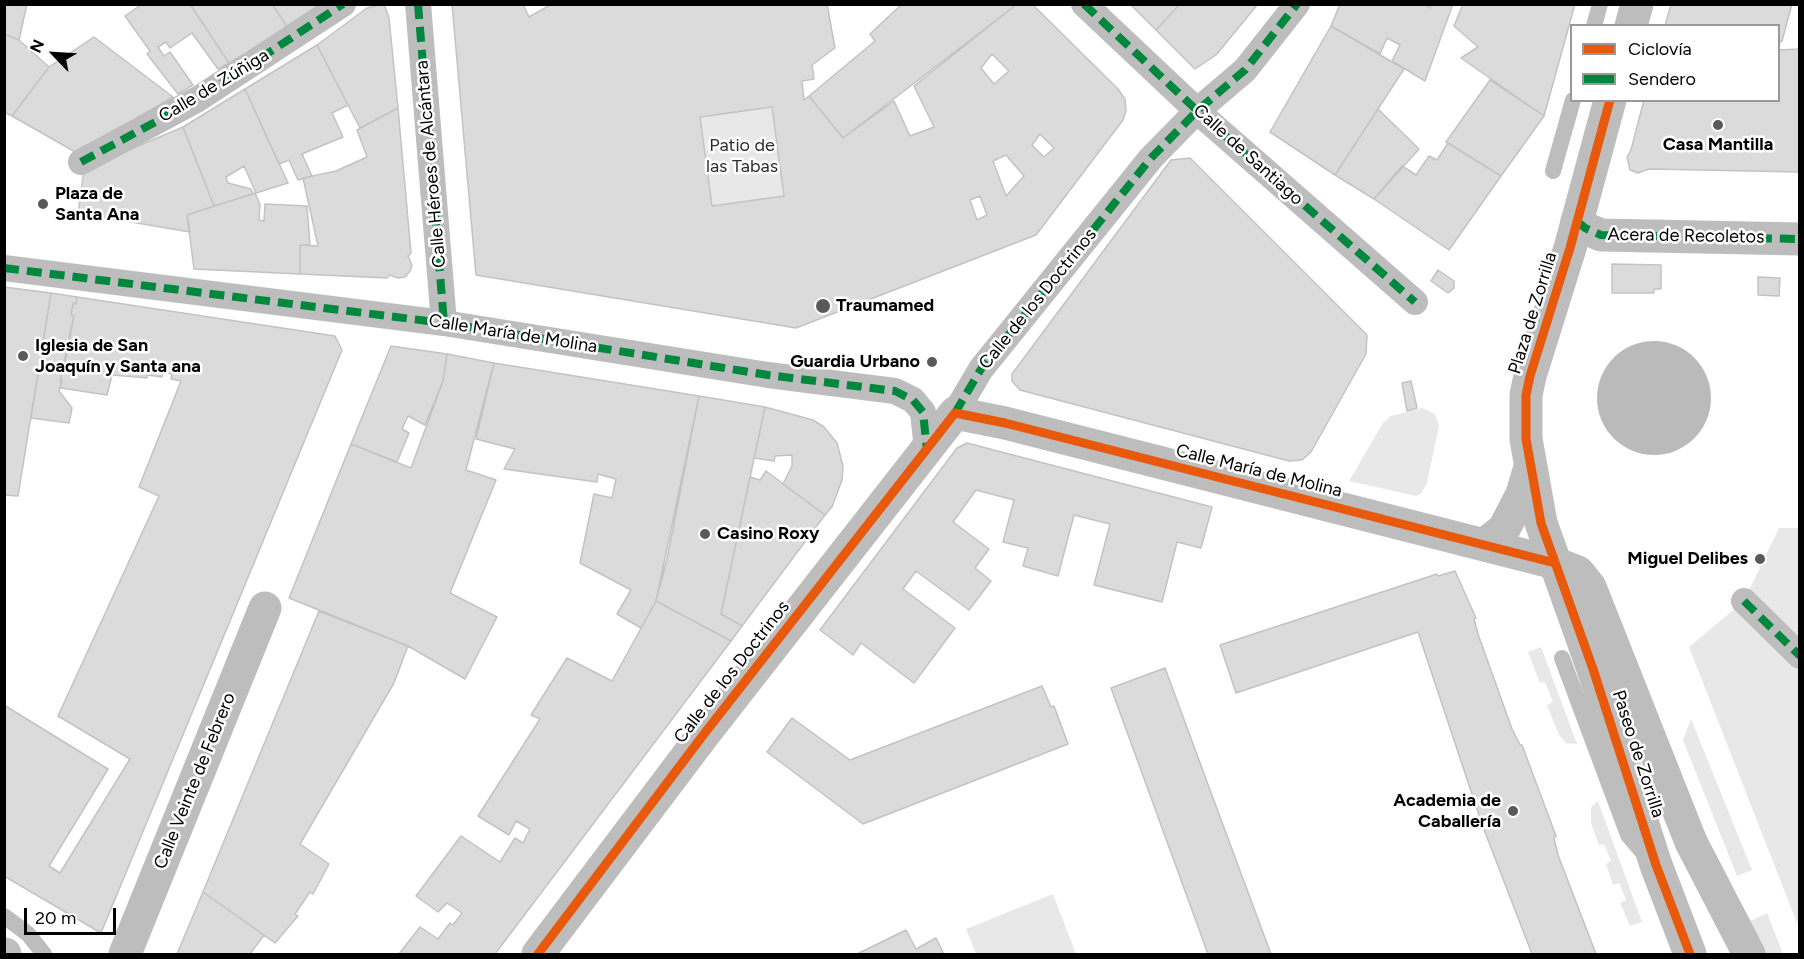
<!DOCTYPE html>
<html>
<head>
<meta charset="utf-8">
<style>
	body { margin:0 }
	#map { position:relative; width:1804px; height:959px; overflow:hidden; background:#fff; font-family:Figtree,sans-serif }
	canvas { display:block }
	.frame { position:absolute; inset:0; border:6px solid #000; pointer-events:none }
	.legend { position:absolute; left:1570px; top:24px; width:210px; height:78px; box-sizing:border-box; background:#fff; border:2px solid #999; margin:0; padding:8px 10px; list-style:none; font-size:18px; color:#000 }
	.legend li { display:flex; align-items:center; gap:12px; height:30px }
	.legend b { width:30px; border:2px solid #999 }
	.north { position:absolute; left:24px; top:24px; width:60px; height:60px; -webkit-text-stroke:4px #fff; paint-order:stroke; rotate:295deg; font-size:16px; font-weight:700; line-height:24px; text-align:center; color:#000 }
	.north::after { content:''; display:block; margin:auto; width:21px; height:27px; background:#000; clip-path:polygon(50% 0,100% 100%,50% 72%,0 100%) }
	.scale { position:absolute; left:24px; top:908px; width:92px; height:27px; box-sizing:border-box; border:3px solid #000; border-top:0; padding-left:8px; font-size:18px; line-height:21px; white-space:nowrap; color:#000; -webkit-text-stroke:4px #fff; paint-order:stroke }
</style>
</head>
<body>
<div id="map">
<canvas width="1804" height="959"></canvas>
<div class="frame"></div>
<ul class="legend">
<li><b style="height:8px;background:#e8590c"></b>Ciclovía</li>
<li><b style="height:8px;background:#00873e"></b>Sendero</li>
</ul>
<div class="north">N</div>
<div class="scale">20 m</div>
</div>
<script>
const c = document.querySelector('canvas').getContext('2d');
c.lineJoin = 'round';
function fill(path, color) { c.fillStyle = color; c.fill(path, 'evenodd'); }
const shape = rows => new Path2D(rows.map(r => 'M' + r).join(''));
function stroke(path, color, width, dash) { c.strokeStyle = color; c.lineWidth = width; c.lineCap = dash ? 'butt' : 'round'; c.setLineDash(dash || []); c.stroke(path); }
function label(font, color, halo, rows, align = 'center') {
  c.font = font + ' Figtree,sans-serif'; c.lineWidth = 5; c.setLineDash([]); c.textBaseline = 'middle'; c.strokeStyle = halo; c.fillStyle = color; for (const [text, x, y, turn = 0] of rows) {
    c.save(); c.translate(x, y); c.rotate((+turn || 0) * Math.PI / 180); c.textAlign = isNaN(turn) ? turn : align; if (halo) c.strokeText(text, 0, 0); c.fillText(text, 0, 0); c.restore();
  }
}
const green = shape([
	[772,107,784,196,712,206,700,117],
	[1422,408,1435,414,1439,426,1427,483,1421,494,1416,496,1349,481,1383,423,1391,416],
	[1779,528,1799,528,1799,928,1689,647,1744,601],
	[1541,647,1577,744,1566,743,1559,735,1547,705,1553,702,1545,682,1540,683,1528,652],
	[1691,719,1752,870,1737,876,1683,740],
	[1598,801,1642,922,1630,926,1620,903,1626,900,1619,883,1613,885,1606,864,1611,861,1604,844,1599,845,1591,823,1591,807],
	[1053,894,1076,954,976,954,966,929],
	[1767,913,1783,954,1763,954,1750,921]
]);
const water = shape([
	'1597 398a57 57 0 1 1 114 0a57 57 0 1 1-114 0Z'
]);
const building = shape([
	[4,4,27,4,19,40,4,34,4,4],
	[142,4,190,4,229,63,218,69,192,33,170,48,166,42,158,47,164,56,170,52,193,85,178,94,147,54,150,51,125,16,142,4],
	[190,4,272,4,288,28,229,63,190,4],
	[272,4,320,4,288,28,272,4],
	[384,4,389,18,398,108,360,128,317,45,367,8,384,4],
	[452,4,523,4,529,17,552,4,827,4,835,48,812,65,814,79,802,81,803,91,804,100,809,96,843,138,894,101,910,136,934,127,914,86,1017,4,1032,4,1118,89,1125,99,1126,111,1123,120,1036,235,796,328,476,275,452,4],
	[992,54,1009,71,994,84,981,68,992,54],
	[772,107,784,196,712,206,700,117,772,107],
	[1040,134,1054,148,1044,157,1032,145,1040,134],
	[1006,155,1024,176,1006,196,993,161,1006,155],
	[980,196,987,215,977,220,970,200,980,196],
	[902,4,1017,4,843,138,809,96,875,41,870,34,902,4],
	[1130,4,1180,4,1156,30,1130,4],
	[1180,4,1258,4,1216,55,1195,69,1156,30,1180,4],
	[1340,4,1423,4,1430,8,1431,4,1453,4,1425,81,1392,61,1400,45,1387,38,1380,54,1331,26,1340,4],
	[1463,4,1575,4,1544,116,1461,58,1478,47,1454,26,1463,4],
	[1671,4,1792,4,1782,41,1778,44,1778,26,1665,26,1671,4],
	[1331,26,1404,69,1335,175,1270,132,1331,26],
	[4,34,19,40,49,67,12,116,4,112,4,34],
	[94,37,173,97,77,153,12,116,49,67,94,37],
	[317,45,348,105,332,113,343,137,302,154,312,176,298,180,289,160,279,164,245,89,317,45],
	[1800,49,1800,172,1649,169,1638,173,1630,170,1627,157,1631,150,1644,100,1778,100,1778,50,1800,49],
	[1490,80,1544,116,1501,176,1446,142,1490,80],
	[245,89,288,183,256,193,244,166,226,177,228,183,251,189,253,194,214,206,183,127,245,89],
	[398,108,411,253,408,256,412,265,410,271,405,277,398,278,390,275,387,278,300,274,300,245,318,246,303,178,336,171,367,157,357,130,398,108],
	[1378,109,1419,149,1374,199,1335,175,1378,109],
	[183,127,214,206,187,215,190,232,78,213,84,169,183,127],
	[1448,143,1501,176,1449,250,1374,199,1402,166,1416,175,1429,156,1437,160,1448,143],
	[1190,158,1367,335,1366,354,1311,452,1302,460,1289,461,1020,390,1012,381,1012,374,1171,160,1190,158],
	[255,193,260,204,259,220,264,221,265,204,307,206,310,245,300,245,300,274,194,269,187,215,255,193],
	[1612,264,1661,265,1661,289,1654,289,1654,293,1612,293,1612,264],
	[1438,270,1454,281,1454,288,1448,293,1431,281,1438,270],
	[1758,277,1780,278,1779,296,1758,295,1758,277],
	[4,287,51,293,18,496,4,495,4,287],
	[51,293,77,297,76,304,73,303,71,315,74,315,60,381,62,381,59,391,72,408,69,423,31,418,51,293],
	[77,297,335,336,342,350,101,933,4,876,4,705,108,769,49,866,60,873,130,759,58,716,159,496,139,487,181,381,171,379,172,374,163,372,162,377,147,375,147,378,112,375,107,395,61,388,61,370,64,370,74,315,71,315,73,303,76,304,77,297],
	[391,346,447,354,443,381,425,425,408,416,402,429,409,433,397,462,351,444,391,346],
	[447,354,494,363,466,470,496,480,450,593,497,617,465,679,408,646,289,598,351,444,411,468,443,381,447,354],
	[494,363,699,396,667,559,656,601,641,628,617,614,631,590,580,563,594,494,612,498,616,479,598,474,597,482,504,469,515,449,476,439,494,363],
	[1411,381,1417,408,1407,411,1402,383,1411,381],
	[699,396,765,407,721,614,742,626,731,641,656,601,699,396],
	[765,407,813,420,824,427,837,443,843,466,842,480,832,507,825,515,783,484,792,466,792,455,775,456,774,461,754,458,765,407],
	[967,443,1212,507,1201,548,1177,542,1162,602,1094,585,1110,524,1074,515,1058,576,1023,566,1028,548,1003,542,1014,500,976,490,953,522,989,549,975,568,991,581,969,610,916,571,903,589,955,628,914,683,861,643,853,655,820,630,957,448,967,443],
	[766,471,825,515,742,626,721,614,750,477,760,480,766,471],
	[1455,571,1476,618,1474,619,1479,637,1512,729,1520,745,1522,745,1556,836,1554,838,1558,855,1596,954,1532,954,1483,827,1418,632,1236,693,1220,645,1437,574,1438,576,1455,571],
	[656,601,731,641,495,954,399,954,420,927,438,939,450,923,453,925,462,913,447,903,438,912,416,896,461,836,500,862,515,838,523,843,530,829,516,821,509,835,478,816,540,719,531,715,567,658,612,681,656,601],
	[319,611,408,646,394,683,300,844,329,864,313,894,310,892,295,914,298,916,275,943,203,892,319,611],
	[1165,668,1223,825,1271,954,1208,954,1111,688,1165,668],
	[1042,686,1051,707,1054,706,1068,744,863,824,767,752,792,718,850,760,1042,686],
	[203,892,264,935,250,954,177,954,203,892],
	[906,930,916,949,936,938,944,954,857,954,906,930]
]);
const service = shape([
	[1594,26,1600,4],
	[1553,171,1573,100],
	[1562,658,1628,835,1645,855],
	[4,916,28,934,44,954]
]);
const pedestrian = shape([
	[418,4,444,323],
	[1084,4,1206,119,1415,302],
	[81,162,198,99,343,4],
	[4,268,444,323,768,375,895,391,913,400,923,412,927,450],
	[955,413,981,369,1151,158,1198,110,1245,70,1297,4],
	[1744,601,1800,656]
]);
const minor = shape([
	[1577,221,1585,228,1601,235,1800,239],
	[1484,545,1504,529,1522,494,1530,467],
	[125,954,265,608],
	[538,954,704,734,955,413,1005,423,1555,563,1578,572,1590,587,1691,842,1749,954]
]);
const tertiary = shape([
	[1631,26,1637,4],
	[1610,100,1570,248,1530,376,1526,395,1526,439,1541,523,1593,669,1656,865,1690,954]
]);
const secondary = shape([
	[4,954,5,954]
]);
const quiet = shape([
	[418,4,444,323],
	[1084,4,1206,119,1415,302],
	[81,162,198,99,343,4],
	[1577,221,1585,228,1601,235,1800,239],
	[4,268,444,323,768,375,895,391,913,400,923,412,927,450],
	[955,413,981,369,1151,158,1198,110,1245,70,1297,4],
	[1744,601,1800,656]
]);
const cycleway = shape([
	[1610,100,1570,248,1530,376,1526,395,1526,439,1541,523,1593,669,1656,865,1690,954],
	[538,954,704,734,955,413,1005,423,1555,563]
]);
const markers = [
	[1718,125,6,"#595959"],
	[43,204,6,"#595959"],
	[823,306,8,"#595959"],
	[23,356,6,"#595959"],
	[932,362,6,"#595959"],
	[705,534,6,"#595959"],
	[1760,559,6,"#595959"],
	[1513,811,6,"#595959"]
];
const streetNames = [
	["Calle de Zúñiga",214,86,-31],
	["Calle de Santiago",1248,155,42],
	["Calle Héroes de Alcántara",431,164,-95],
	["Acera de Recoletos",1686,236,1],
	["Calle de los Doctrinos",1038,299,-51],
	["Plaza de Zorrilla",1533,313,-73],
	["Calle María de Molina",513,334,9],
	["Calle María de Molina",1259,471,14],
	["Calle de los Doctrinos",732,672,-52],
	["Paseo de Zorrilla",1638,754,72],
	["Calle Veinte de Febrero",195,781,-68]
];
const poiNames = [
	["Casa Mantilla",1718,145,"center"],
	["Plaza de",55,194],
	["Santa Ana",55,215],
	["Traumamed",836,306],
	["Iglesia de San",35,346],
	["Joaquín y Santa ana",35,367],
	["Guardia Urbano",920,362,"right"],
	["Casino Roxy",717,534],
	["Miguel Delibes",1748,559,"right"],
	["Academia de",1501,801,"right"],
	["Caballería",1501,822,"right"]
];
const parkNames = [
	["Patio de",742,146],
	["las Tabas",742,167]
];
fill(green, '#e8e8e8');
fill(water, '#bababa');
fill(building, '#dbdbdb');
stroke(building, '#c3c3c3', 1.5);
stroke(service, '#bdbdbd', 16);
stroke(pedestrian, '#bdbdbd', 26);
stroke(minor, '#bdbdbd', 33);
stroke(tertiary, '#bdbdbd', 33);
stroke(secondary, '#bfbfbf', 33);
stroke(quiet, '#00873e', 8, [15, 8]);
stroke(cycleway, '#e8590c', 9);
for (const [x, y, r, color] of markers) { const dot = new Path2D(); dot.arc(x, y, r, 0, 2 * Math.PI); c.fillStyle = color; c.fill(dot); stroke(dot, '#fff', 2); }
label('18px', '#000', '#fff', streetNames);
label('bold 18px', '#000', '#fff', poiNames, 'left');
label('18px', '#2c2c2c', '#fff', parkNames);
</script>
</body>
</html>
